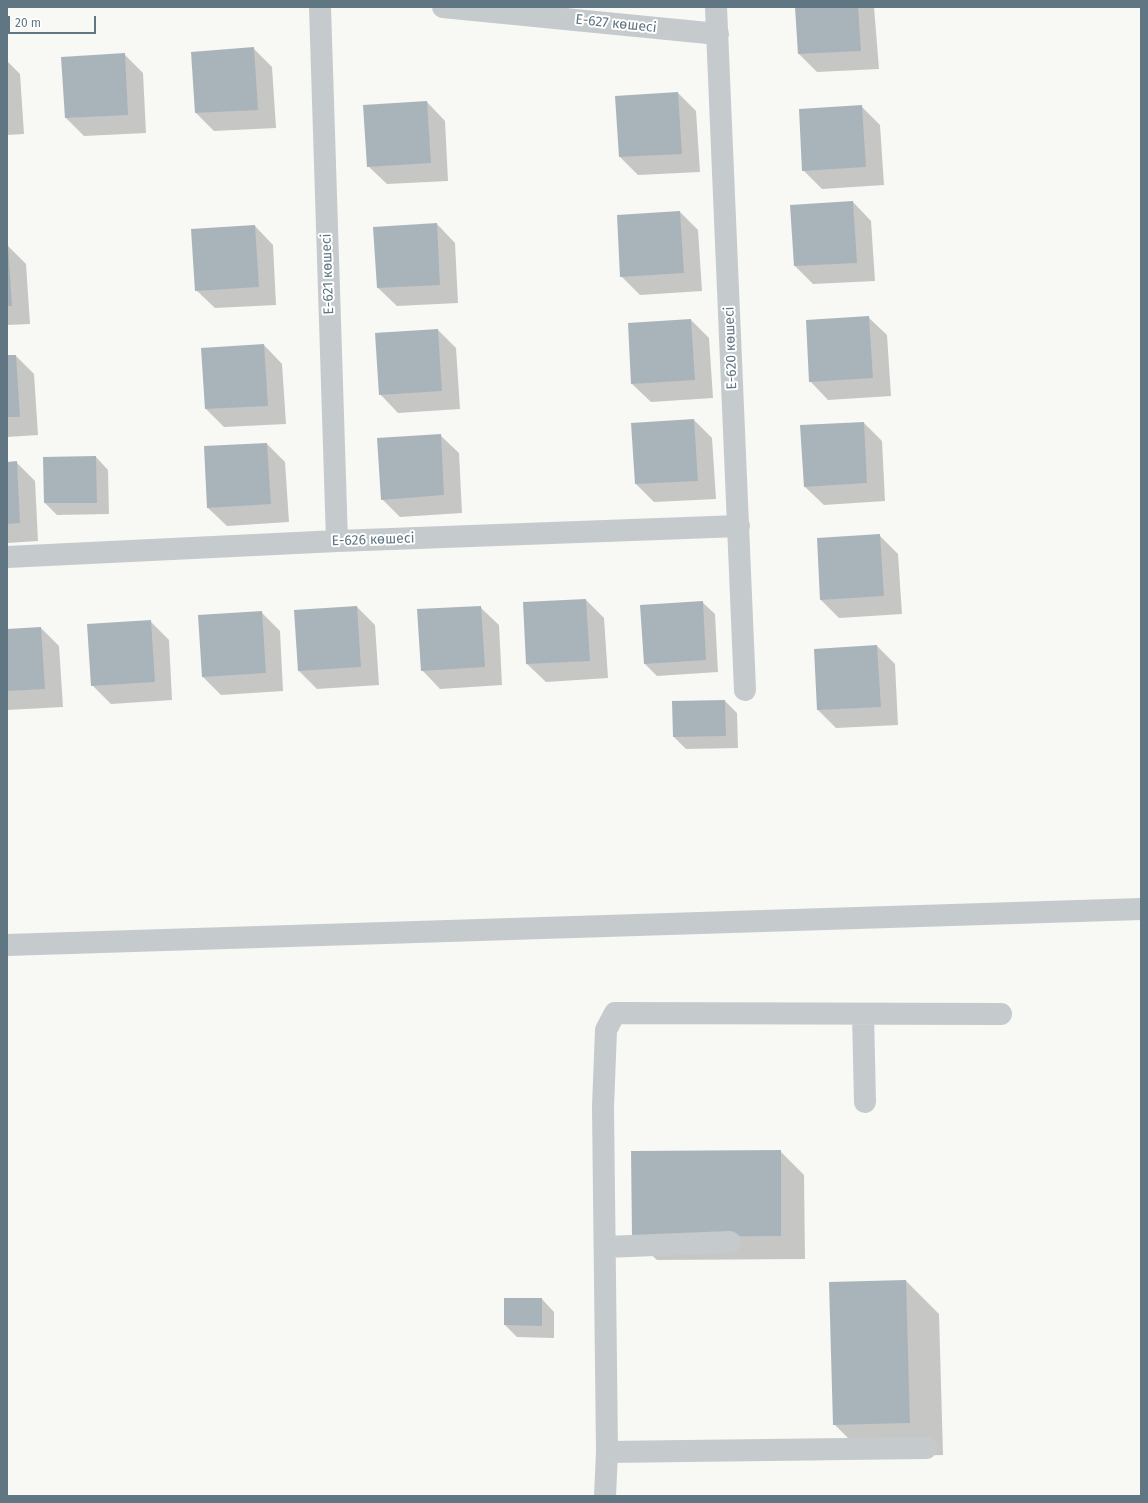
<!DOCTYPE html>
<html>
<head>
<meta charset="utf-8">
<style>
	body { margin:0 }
	#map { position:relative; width:1148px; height:1503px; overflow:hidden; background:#f8f8f5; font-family:"Fira Sans",sans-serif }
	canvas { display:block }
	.frame { position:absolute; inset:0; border:8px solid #607783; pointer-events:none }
	.scale { position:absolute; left:8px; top:16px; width:88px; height:18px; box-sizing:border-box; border:2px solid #607783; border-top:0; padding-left:5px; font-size:12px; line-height:14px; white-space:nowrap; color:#607783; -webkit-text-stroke:3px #fff; paint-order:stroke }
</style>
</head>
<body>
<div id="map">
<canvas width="1148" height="1503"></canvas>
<div class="frame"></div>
<div class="scale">20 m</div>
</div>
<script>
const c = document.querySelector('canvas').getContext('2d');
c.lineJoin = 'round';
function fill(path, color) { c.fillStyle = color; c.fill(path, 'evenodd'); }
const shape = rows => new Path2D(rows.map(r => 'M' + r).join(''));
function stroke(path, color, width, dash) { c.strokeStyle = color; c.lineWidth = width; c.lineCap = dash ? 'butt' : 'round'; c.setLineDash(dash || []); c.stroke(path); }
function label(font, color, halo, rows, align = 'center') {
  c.font = font + ' "Fira Sans",sans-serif'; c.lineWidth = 4; c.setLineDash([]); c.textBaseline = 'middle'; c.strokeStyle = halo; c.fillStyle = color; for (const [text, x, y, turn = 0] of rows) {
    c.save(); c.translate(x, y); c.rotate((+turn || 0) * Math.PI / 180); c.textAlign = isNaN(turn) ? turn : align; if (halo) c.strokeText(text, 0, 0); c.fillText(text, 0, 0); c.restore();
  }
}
const shadow = shape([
	[796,7,874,7,879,69,817,72,799,54],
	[254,49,272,67,276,128,214,131,196,113],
	[124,54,143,73,146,133,84,136,66,118,62,58],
	[7,61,20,74,24,134,7,135],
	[678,93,696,111,700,172,638,175,620,157],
	[427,102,445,121,448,181,387,184,368,166],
	[862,107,880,125,884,185,822,189,803,170],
	[853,202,871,221,875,281,813,284,795,266,791,206],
	[680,212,698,230,702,291,640,295,621,276],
	[437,224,455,243,458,303,397,306,378,288,374,228],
	[255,226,273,245,276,305,215,308,196,290],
	[7,245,26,264,30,324,7,325],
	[868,317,887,335,891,396,828,400,810,381],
	[691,320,709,338,713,398,651,402,632,384,629,324],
	[438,330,456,348,460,409,398,413,380,394,376,333],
	[264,345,282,364,286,424,224,427,206,409,202,349],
	[7,356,16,356,34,374,38,435,7,437],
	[694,420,712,438,716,499,654,502,636,484],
	[864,423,882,441,885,501,824,505,805,487],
	[440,435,459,453,462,513,400,517,382,499],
	[267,444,285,462,289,522,227,526,208,508],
	[96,457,108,470,109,514,57,515,45,503,44,458],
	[16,462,35,481,38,541,7,543,7,463],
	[879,535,898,554,902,614,839,618,821,600],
	[586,600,604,618,608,678,546,682,527,664],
	[702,602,715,614,718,672,657,676,645,664,641,606],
	[357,607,375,625,379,685,317,689,299,671,295,611],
	[480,607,499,625,502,685,440,689,422,670],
	[261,612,280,631,283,691,221,695,203,677],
	[150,621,169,640,172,700,111,704,92,685],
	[41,628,59,646,63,707,7,710,7,630],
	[877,646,895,664,898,725,836,728,818,710,815,650],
	[725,701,737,713,738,748,686,749,674,737],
	[780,1151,804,1175,805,1259,657,1260,633,1237],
	[906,1281,939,1314,943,1455,867,1457,834,1424],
	[505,1299,542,1299,554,1312,554,1338,517,1337,505,1325]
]);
const building = shape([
	[795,7,858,7,861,51,798,54],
	[254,47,258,110,195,113,191,52],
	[125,53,128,115,65,118,61,57],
	[678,92,682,154,619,157,615,96],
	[427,101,431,163,367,167,363,105],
	[862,105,866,167,802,171,799,109],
	[853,201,857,263,794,266,790,205],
	[680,211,684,273,620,277,617,215],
	[437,223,440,285,377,288,373,227],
	[255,225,259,287,195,291,191,229],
	[7,244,8,244,12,306,7,306],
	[869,316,873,378,809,382,806,320],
	[691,319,695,380,631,384,628,323],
	[438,329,442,391,379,395,375,333],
	[264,344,268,406,205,409,201,348],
	[7,355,16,355,20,417,7,417],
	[694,419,698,481,635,484,631,423],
	[864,422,867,483,804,487,800,425],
	[441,434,444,495,381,500,377,438],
	[267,443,271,504,207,508,204,446],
	[96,456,97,503,44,503,43,457],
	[17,461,20,523,7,524,7,462],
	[880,534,884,596,820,600,817,538],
	[586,599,590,661,526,664,523,602],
	[703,601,706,660,644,664,640,605],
	[357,606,361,667,298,671,294,610],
	[481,606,485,667,421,671,417,609],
	[262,611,266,673,202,677,198,615],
	[151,620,155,682,91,686,87,624],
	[41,627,45,689,7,691,7,629],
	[877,645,881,707,817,710,814,649],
	[725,700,726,736,673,737,672,701],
	[781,1150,781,1236,632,1237,631,1151],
	[906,1280,910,1423,833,1425,829,1282],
	[504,1298,542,1298,542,1326,504,1325]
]);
const minor = shape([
	[320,7,337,541],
	[443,7,718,34],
	[716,7,745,690],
	[7,557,337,541,739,526],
	[7,945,1141,909],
	[863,1014,865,1102],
	[605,1247,730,1242],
	[607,1452,926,1448],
	[605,1496,607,1452,603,1107,606,1030,615,1013,1001,1014]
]);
const streetNames = [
	["Е-627 көшесі",616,24,6],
	["Е-621 көшесі",328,274,-92],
	["Е-620 көшесі",731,348,-92],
	["Е-626 көшесі",373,540,-2]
];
fill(shadow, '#0003');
fill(building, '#a9b4ba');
stroke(minor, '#c5cacd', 22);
label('14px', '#607783', '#fff', streetNames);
</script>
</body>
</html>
